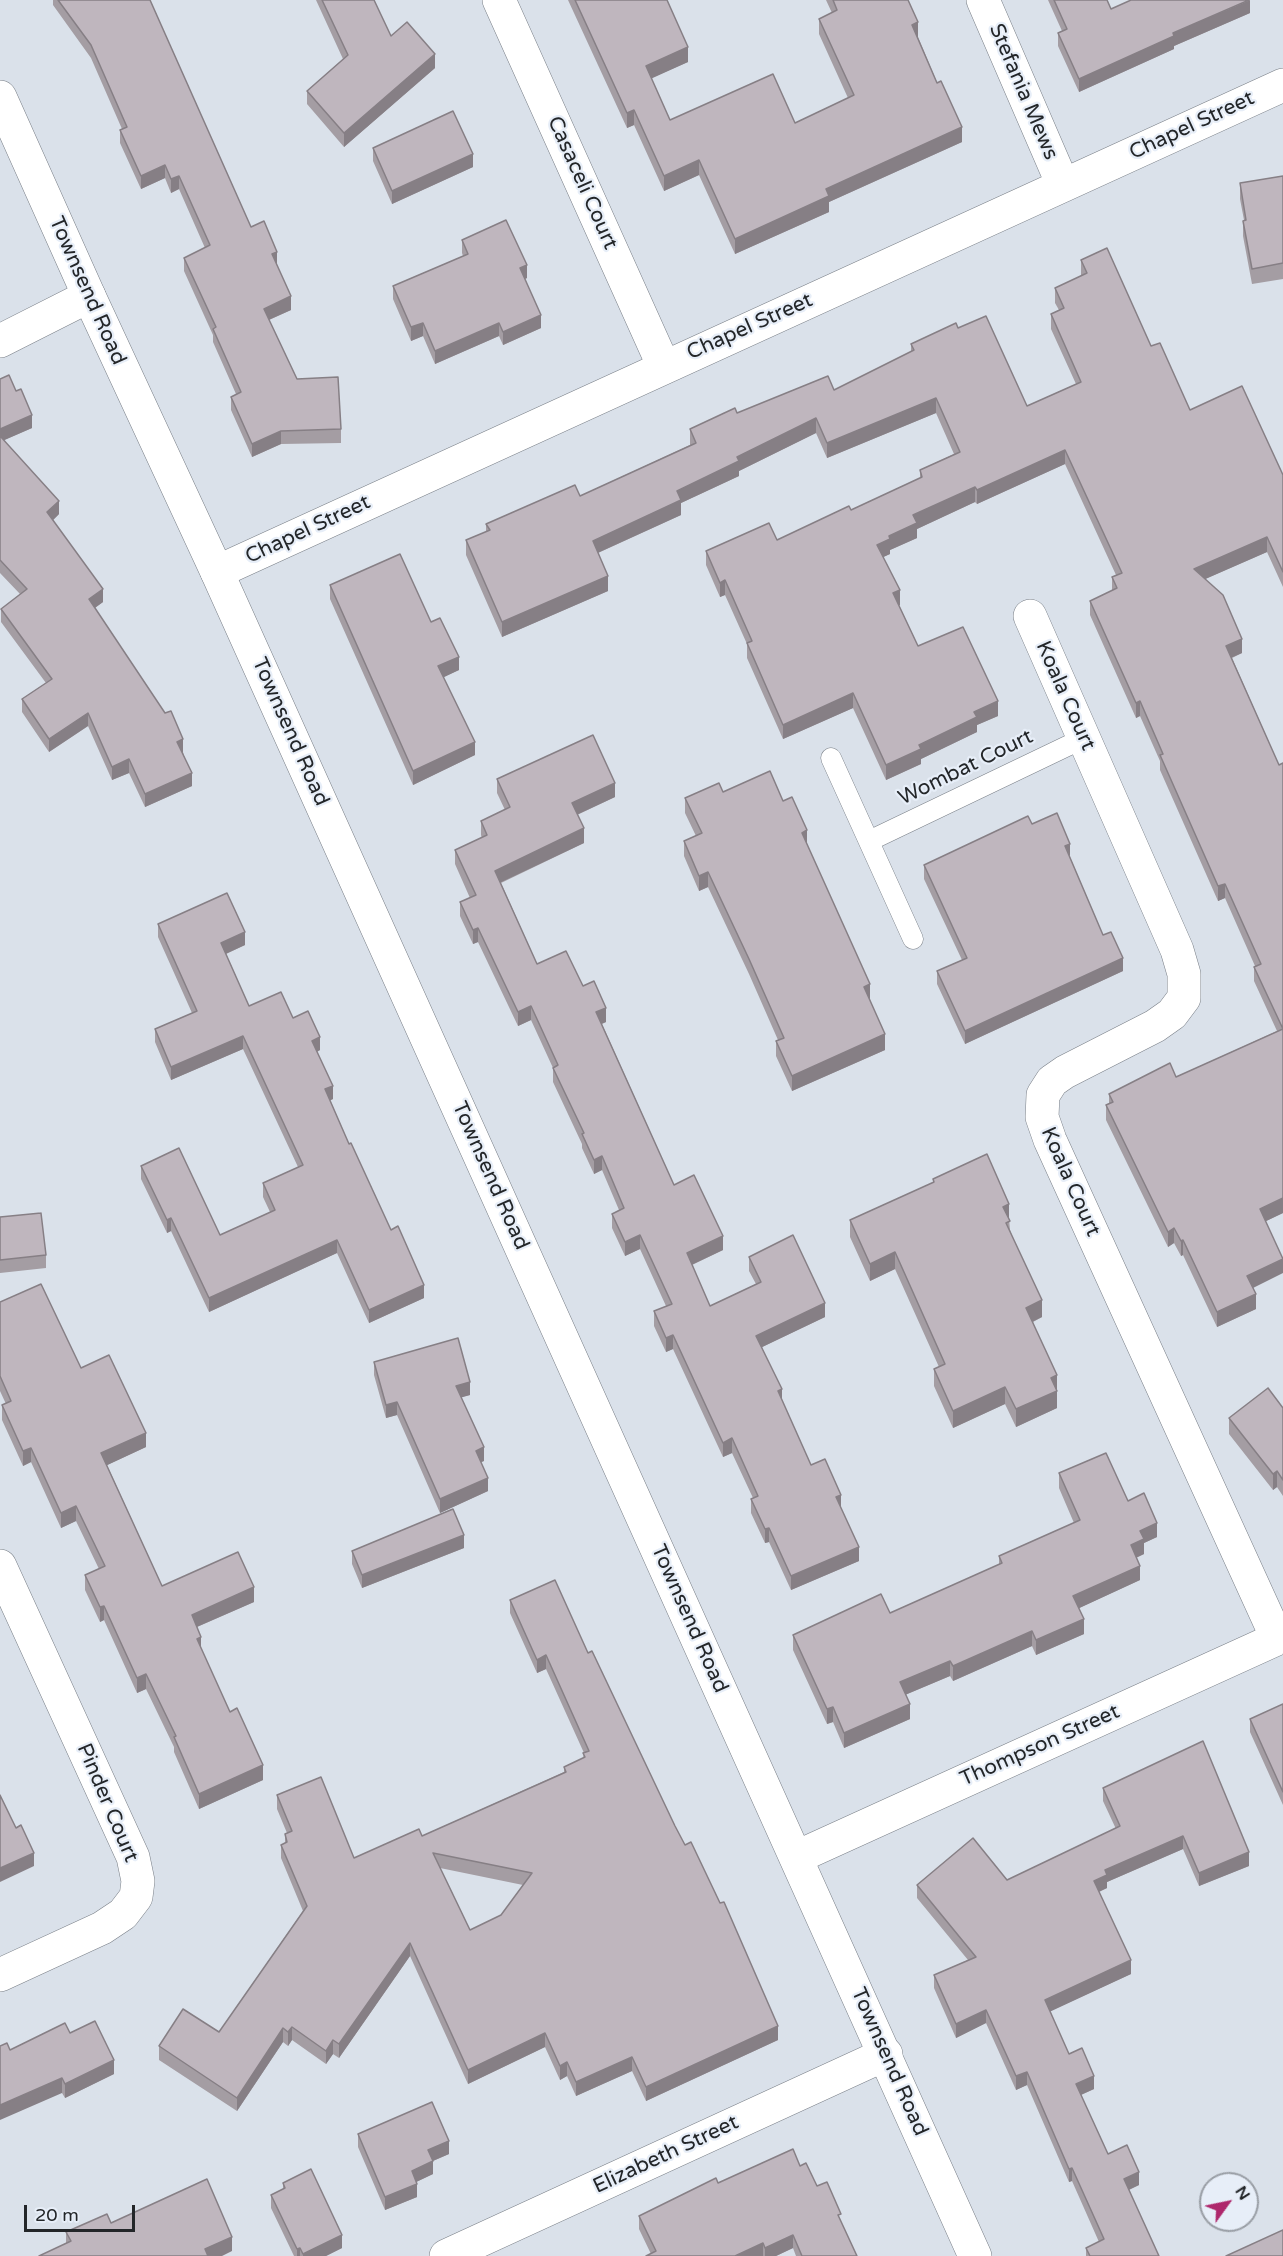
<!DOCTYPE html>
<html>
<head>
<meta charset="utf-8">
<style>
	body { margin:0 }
	#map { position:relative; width:1283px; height:2256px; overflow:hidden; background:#dae1ea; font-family:"Varela Round",sans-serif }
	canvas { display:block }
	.north { position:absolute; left:1199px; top:2172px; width:60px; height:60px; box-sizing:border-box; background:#e7eef8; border:2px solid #999ea5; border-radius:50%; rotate:57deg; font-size:16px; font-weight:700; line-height:24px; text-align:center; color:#232629 }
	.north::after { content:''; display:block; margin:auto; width:21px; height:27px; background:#ae276c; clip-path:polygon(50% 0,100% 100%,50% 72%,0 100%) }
	.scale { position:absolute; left:24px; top:2205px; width:111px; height:27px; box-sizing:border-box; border:3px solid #232629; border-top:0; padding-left:8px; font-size:18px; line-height:21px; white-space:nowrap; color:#232629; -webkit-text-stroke:4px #e7eef8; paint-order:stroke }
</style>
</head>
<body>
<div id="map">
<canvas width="1283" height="2256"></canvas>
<div class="north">N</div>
<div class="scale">20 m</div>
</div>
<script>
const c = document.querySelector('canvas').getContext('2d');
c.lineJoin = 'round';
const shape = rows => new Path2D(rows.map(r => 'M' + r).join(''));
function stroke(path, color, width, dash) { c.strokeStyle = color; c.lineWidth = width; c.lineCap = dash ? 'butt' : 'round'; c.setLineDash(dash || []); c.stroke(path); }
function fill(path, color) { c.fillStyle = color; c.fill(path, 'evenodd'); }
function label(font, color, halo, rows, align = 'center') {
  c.font = font + ' "Varela Round",sans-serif'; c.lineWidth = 4.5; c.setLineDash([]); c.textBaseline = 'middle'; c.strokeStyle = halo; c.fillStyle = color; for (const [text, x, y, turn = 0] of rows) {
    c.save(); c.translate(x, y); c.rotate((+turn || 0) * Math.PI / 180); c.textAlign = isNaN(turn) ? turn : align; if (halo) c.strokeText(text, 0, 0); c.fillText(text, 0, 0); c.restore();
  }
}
const lane = shape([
	[831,758,913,939],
	[869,841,1084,738]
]);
const street = shape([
	[499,0,664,367],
	[983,0,1063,185],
	[0,341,89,296],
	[217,572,1283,85],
	[1030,616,1177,950,1184,974,1184,998,1172,1014,1155,1026,1065,1072,1052,1081,1043,1095,1042,1117,1050,1140,1277,1638],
	[0,1566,133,1857,138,1881,136,1897,123,1914,102,1928,0,1975],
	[797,1857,1283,1636],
	[446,2256,886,2054]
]);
const secondary = shape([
	[0,97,89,296,217,572,975,2256]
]);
const wall = shape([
	[53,0,150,0,251,227,277,265,291,310,269,320,297,379,341,429,341,443,281,444,252,457,231,410,231,397,236,394,213,342,213,335,184,271,184,258,205,248,179,189,171,193,165,178,141,189,120,143,120,130,122,129,91,58,53,5],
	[316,0,374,0,391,36,435,68,344,147,307,104,307,91,343,59],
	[568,0,667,0,688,62,651,78,670,120,795,123,848,98,819,34,819,19,832,13,826,0,908,0,918,37,962,142,829,202,829,212,735,254,699,175,664,191,634,125,627,128],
	[1048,0,1107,0,1111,9,1250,13,1174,46,1174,49,1079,92,1058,46,1058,33,1062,31],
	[373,148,473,167,392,204,373,161],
	[1283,176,1283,279,1252,284,1243,236,1243,221,1244,220,1240,199,1240,183],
	[462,240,527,278,525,279,541,328,503,345,499,336,435,364,423,336,411,341,393,299,393,286,463,256,462,253],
	[1081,260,1151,346,1190,410,1283,475,1283,587,1267,552,1205,579,1242,653,1232,658,1279,765,1283,763,1283,1213,1266,1221,1253,1288,1256,1309,1217,1327,1183,1255,1181,1256,1174,1243,1168,1247,1106,1120,1106,1105,1109,1103,1109,1094,1176,1077,1277,1031,1254,981,1254,967,1255,966,1225,898,1218,901,1160,770,1160,761,1140,716,1136,718,1090,615,1090,601,1112,591,1112,577,1116,575,1065,464,977,504,975,502,917,529,917,538,890,550,890,554,883,557,900,605,899,605,918,646,998,716,977,725,977,732,921,759,921,764,886,780,853,708,783,739,747,658,747,644,725,595,720,597,706,565,706,551,777,540,851,510,920,478,920,470,954,454,936,413,827,458,816,433,739,471,739,476,681,503,681,515,598,553,608,591,502,637,466,555,466,540,486,532,486,524,580,496,690,445,690,429,737,413,834,390,911,352,911,344,958,328,1027,406,1076,384,1051,329,1051,314,1059,310,1055,303,1055,288,1081,276],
	[0,379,32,428,4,440,59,514,53,520,103,602,95,608,183,752,192,786,145,807,129,773,112,780,88,726,49,752,22,712,22,699,46,683,1,622,1,609,20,594,0,573],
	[330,585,431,622,459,670,443,677,475,755,413,785,330,599],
	[497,779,615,797,577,815,584,843,501,883,537,964,583,986,606,1022,602,1024,674,1185,723,1250,692,1265,710,1306,756,1284,749,1271,749,1257,825,1317,762,1347,782,1400,811,1465,841,1508,859,1561,791,1590,769,1542,765,1543,751,1513,751,1499,753,1498,732,1453,723,1457,673,1349,666,1352,654,1326,654,1311,666,1306,640,1249,625,1256,612,1228,612,1214,619,1210,602,1170,594,1174,582,1148,582,1144,553,1082,553,1068,531,1020,518,1026,478,942,473,944,460,916,460,902,470,898,455,864,455,850,482,838,481,835,481,821,505,810,497,793],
	[723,792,783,801,807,844,870,999,869,999,885,1050,792,1091,776,1056,776,1041,778,1040,749,974,708,887,699,891,684,856,684,841,696,836,685,813,685,798],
	[1032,824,1070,857,1103,935,1123,971,965,1044,937,984,937,971,962,960,924,879,924,865],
	[158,924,245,945,226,954,249,1006,293,1018,320,1050,317,1052,333,1099,330,1100,349,1144,424,1298,369,1323,337,1253,209,1312,171,1231,167,1233,141,1179,141,1166,220,1235,270,1212,263,1197,263,1183,298,1167,243,1049,171,1080,155,1042,155,1029,192,1013,158,937],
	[933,1179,1009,1219,1010,1230,1042,1317,1033,1322,1057,1392,1057,1408,1016,1427,1005,1404,953,1428,934,1386,934,1369,939,1367,895,1269,870,1281,850,1237,850,1220,933,1183],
	[0,1217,46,1255,46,1268,0,1273],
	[0,1302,81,1368,146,1447,107,1465,162,1586,254,1602,197,1627,201,1649,230,1712,263,1780,199,1809,174,1752,174,1747,146,1689,137,1693,104,1620,100,1622,85,1590,85,1575,99,1569,76,1521,61,1528,31,1462,23,1466,2,1420,2,1405,6,1404,0,1391],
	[374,1362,470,1395,461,1397,484,1461,481,1462,488,1491,440,1513,397,1415,386,1418,374,1375],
	[1283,1408,1283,1496,1277,1487,1273,1490,1229,1434,1229,1418],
	[1059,1473,1128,1501,1157,1537,1144,1543,1144,1554,1136,1558,1140,1580,1079,1608,1084,1634,1036,1655,1032,1646,953,1681,950,1676,905,1695,910,1719,844,1748,833,1722,827,1724,793,1650,793,1635,890,1613,999,1565,999,1556,1074,1523,1059,1488],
	[464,1548,362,1588,352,1564,352,1551],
	[510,1600,588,1653,675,1826,778,2040,646,2101,632,2071,576,2096,567,2076,560,2080,545,2047,468,2084,410,1956,339,2058,333,2054,326,2064,292,2040,288,2046,283,2042,237,2111,159,2060,159,2046,219,2032,303,1911,281,1858,281,1845,285,1843,285,1834,287,1833,277,1809,277,1795,354,1858,422,1836,564,1772,564,1767,583,1758,584,1753,546,1669,537,1673,510,1613],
	[440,1868,523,1885,501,1915,470,1930],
	[1283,1704,1283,1805,1250,1732,1250,1719],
	[1103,1788,1249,1866,1199,1886,1183,1849,1107,1882,1107,1888,1099,1892,1131,1974,1050,2011,1069,2054,1094,2089,1081,2095,1108,2154,1139,2185,1129,2190,1159,2256,1099,2242,1072,2181,1069,2182,1027,2085,1016,2090,986,2023,956,2038,934,1988,934,1975,968,1960,917,1898,917,1885,1007,1880,1116,1829,1103,1801],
	[70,2033,114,2074,65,2098,62,2093,10,2050],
	[358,2134,449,2154,433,2161,433,2174,416,2182,417,2197,385,2210,358,2147],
	[800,2166,817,2186,841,2222,857,2256,796,2256,793,2248,776,2256,646,2256,651,2254,639,2229,639,2216,718,2183],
	[283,2183,342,2248,326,2256,294,2256,271,2208,271,2195,283,2189],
	[111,2223,232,2251,66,2243,66,2232],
	[1086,2248,1090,2256,1086,2256]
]);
const shadedWall = shape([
	[1250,0,1250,13,1174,46,1174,49,1079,92,1079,79,1173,33],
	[918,22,918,37,912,40,912,25],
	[688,47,688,62,646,81,646,66],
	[435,54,435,68,344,147,344,133],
	[634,110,634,125,627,128,627,113],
	[962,127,962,142,829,202,829,212,735,254,735,239,826,189],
	[473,154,473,167,392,204,392,191],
	[699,160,699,175,664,191,664,176],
	[165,165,165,178,141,189,141,176],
	[179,176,179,189,171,193,171,179],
	[277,252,277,265,272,254],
	[527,265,527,278,520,281,520,268],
	[291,296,291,310,264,322,264,309],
	[541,315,541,328,503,345,503,332],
	[423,323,423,336,411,341,411,327],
	[499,323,499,336,435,364,435,351],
	[936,398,936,413,827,458,827,443],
	[32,415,32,428,0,442,0,429],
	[816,418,816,433,739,471,739,476,681,503,681,515,593,555,593,541,677,491,737,457],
	[281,431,281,444,252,457,252,444],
	[1065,450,1065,464,977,504,977,490],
	[975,487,975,502,917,529,917,538,890,550,890,554,877,560,877,545,913,515],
	[59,501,59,514,47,526,47,512],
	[1267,537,1267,552,1194,584,1194,569],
	[608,576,608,591,502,637,502,622],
	[725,580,725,595,720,597,720,583],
	[103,589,103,602,89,612,89,599],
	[900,590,900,605,893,608,893,593],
	[1242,639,1242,653,1226,660,1226,646],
	[459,657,459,670,438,680,438,666],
	[853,693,853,708,783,739,783,725],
	[998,701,998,716,977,725,977,732,921,759,921,764,886,780,886,765,974,712],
	[1140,701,1140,716,1136,718,1136,703],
	[88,713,88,726,49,752,49,739],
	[183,739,183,752,177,755,177,742],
	[475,742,475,755,413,785,413,771],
	[129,759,129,773,112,780,112,767],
	[192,773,192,786,145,807,145,794],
	[615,783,615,797,572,817,572,803],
	[584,828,584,843,495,885,495,871],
	[807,830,807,846,802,833],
	[1070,844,1070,857,1065,846],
	[708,872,708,887,699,891,699,876],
	[1225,884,1225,898,1218,901,1218,886],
	[478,928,478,942,473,944,473,930],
	[245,932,245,945,221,956,221,943],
	[1123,958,1123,971,965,1044,965,1031],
	[870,984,870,999,864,1002,864,987],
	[531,1006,531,1020,518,1026,518,1012],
	[606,1008,606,1022,596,1026,596,1012],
	[885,1034,885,1050,792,1091,792,1076],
	[243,1036,243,1049,171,1080,171,1067],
	[320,1037,320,1050,312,1054,312,1041],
	[333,1086,333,1099,325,1103,325,1089],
	[602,1156,602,1170,594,1174,594,1160],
	[1283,1198,1283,1213,1260,1224,1260,1209],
	[1009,1204,1009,1221,1003,1207],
	[171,1218,171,1231,167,1233,167,1220],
	[1174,1228,1174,1243,1168,1247,1168,1232],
	[640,1235,640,1249,625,1256,625,1242],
	[723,1236,723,1250,687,1267,687,1253],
	[337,1240,337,1253,209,1312,209,1298],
	[1183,1240,1183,1255,1181,1256,1181,1241],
	[895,1252,895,1269,870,1281,870,1264],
	[1283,1259,1283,1273,1247,1291,1247,1276],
	[424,1285,424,1298,369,1323,369,1310],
	[1256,1294,1256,1309,1217,1327,1217,1312],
	[1042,1300,1042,1317,1026,1325,1026,1308],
	[825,1303,825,1317,756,1350,756,1336],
	[673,1335,673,1349,666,1352,666,1338],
	[1057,1375,1057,1408,1016,1427,1016,1409,1051,1378],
	[470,1382,470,1395,456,1399,456,1386],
	[1005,1387,1005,1404,953,1428,953,1411],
	[782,1389,782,1403,778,1391],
	[397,1402,397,1415,386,1418,386,1405],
	[146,1433,146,1447,101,1468,101,1453],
	[732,1438,732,1453,723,1457,723,1443],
	[484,1447,484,1461,476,1464,476,1451],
	[31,1448,31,1462,23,1466,23,1451],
	[1277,1471,1277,1487,1273,1490,1273,1474],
	[488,1478,488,1491,440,1513,440,1499],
	[841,1495,841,1509,836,1497],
	[76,1506,76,1521,61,1528,61,1513],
	[1157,1523,1157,1537,1144,1543,1144,1554,1131,1560,1131,1545,1140,1531],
	[769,1528,769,1542,765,1543,765,1529],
	[464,1535,464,1548,362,1588,362,1575],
	[859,1547,859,1561,791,1590,791,1576],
	[1140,1566,1140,1580,1073,1611,1073,1596],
	[254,1587,254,1602,192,1629,192,1615],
	[104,1606,104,1620,100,1622,100,1607],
	[1084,1619,1084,1634,1036,1655,1036,1640],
	[1032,1631,1032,1646,953,1681,953,1666],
	[201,1637,201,1652,197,1639],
	[546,1655,546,1669,537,1673,537,1660],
	[950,1661,950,1676,900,1697,900,1682],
	[146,1674,146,1689,137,1693,137,1678],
	[910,1704,910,1719,844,1748,844,1733],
	[833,1707,833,1722,827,1724,827,1709],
	[263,1765,263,1780,199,1809,199,1794],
	[1183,1836,1183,1849,1107,1882,1107,1888,1094,1894,1094,1881,1105,1870],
	[1249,1852,1249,1866,1199,1886,1199,1873],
	[34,1853,34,1866,0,1882,0,1868],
	[410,1943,410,1956,339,2058,339,2044],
	[1131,1960,1131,1974,1045,2014,1045,2000],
	[986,2010,986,2023,956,2038,956,2024],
	[778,2026,778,2040,646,2101,646,2087],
	[292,2027,292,2040,288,2046,288,2032],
	[283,2028,283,2042,237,2111,237,2098],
	[545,2033,545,2047,468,2084,468,2070],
	[333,2040,333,2054,326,2064,326,2051],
	[632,2057,632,2071,576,2096,576,2082],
	[114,2060,114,2074,65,2098,65,2084],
	[567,2062,567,2076,560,2080,560,2066],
	[1027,2072,1027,2085,1016,2090,1016,2076],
	[1094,2076,1094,2089,1076,2097,1076,2084],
	[62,2078,62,2093,0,2120,0,2105],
	[449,2141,449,2154,428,2163,428,2150],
	[433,2161,433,2174,412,2184,412,2171],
	[1072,2168,1072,2181,1069,2182,1069,2169],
	[1139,2172,1139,2185,1124,2192,1124,2179],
	[417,2184,417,2197,385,2210,385,2197],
	[342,2235,342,2248,326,2256,303,2256,303,2254],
	[793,2235,793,2248,776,2256,765,2256,765,2248],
	[232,2237,232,2251,222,2256,205,2256,205,2249],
	[763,2243,763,2256,735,2256],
	[300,2248,300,2256,297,2256,297,2249]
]);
const building = shape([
	[58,0,150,0,251,227,264,221,277,252,272,254,291,296,264,309,297,379,338,377,341,429,281,431,252,444,231,397,241,392,213,329,216,327,184,258,210,245,179,176,171,179,165,165,141,176,120,130,127,127,91,45,58,0],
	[322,0,374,0,391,36,407,22,435,54,344,133,307,91,348,55,322,0],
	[575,0,667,0,688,47,646,66,670,120,773,74,795,123,854,95,819,19,837,10,833,0,908,0,918,22,912,25,937,83,941,81,962,127,826,189,829,196,735,239,699,160,664,176,634,110,627,113,575,0],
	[1054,0,1107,0,1111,9,1131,0,1249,0,1173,33,1174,36,1079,79,1058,33,1067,29,1054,0],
	[453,111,473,154,392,191,373,148,453,111],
	[1283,176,1283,263,1252,269,1243,221,1246,220,1240,183,1283,176],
	[506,220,527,265,520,268,541,315,503,332,499,323,435,351,423,323,411,327,393,286,468,254,462,240,506,220],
	[1107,248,1151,346,1160,343,1190,410,1242,386,1283,475,1283,572,1267,537,1194,569,1223,595,1242,639,1226,646,1279,765,1283,763,1283,1198,1260,1209,1283,1259,1247,1276,1256,1294,1217,1312,1183,1240,1181,1241,1174,1228,1168,1232,1106,1105,1113,1102,1109,1094,1170,1063,1176,1077,1283,1029,1254,967,1261,964,1225,884,1218,886,1160,755,1163,754,1140,701,1136,703,1090,601,1117,588,1112,577,1122,573,1065,450,977,490,975,487,913,515,917,523,889,536,890,539,877,545,900,590,893,593,918,646,963,627,998,701,974,712,977,717,919,745,921,749,886,765,853,693,783,725,747,643,752,641,725,580,720,583,706,551,769,523,777,540,849,506,851,510,922,477,920,470,960,452,936,398,827,443,816,418,737,457,739,461,677,491,681,500,593,541,608,576,502,622,466,540,490,530,486,524,575,485,580,496,696,443,690,429,735,408,737,413,828,376,834,390,914,350,911,344,956,323,958,328,986,316,1027,406,1081,382,1051,314,1064,308,1055,288,1087,273,1081,260,1107,248],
	[9,375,16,391,21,389,32,415,0,429,0,379,9,375],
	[0,436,59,501,47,512,103,589,89,599,165,713,171,711,183,739,177,742,192,773,145,794,129,759,112,767,88,713,49,739,22,699,52,679,1,609,27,589,0,560,0,436],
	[400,554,431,622,440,618,459,657,438,666,475,742,413,771,330,585,400,554],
	[593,735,615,783,572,803,584,828,495,871,537,964,566,951,583,986,594,981,606,1008,596,1012,674,1185,694,1175,723,1236,687,1253,710,1306,761,1282,749,1257,793,1235,825,1303,756,1336,782,1389,778,1391,811,1465,825,1459,841,1495,836,1497,859,1547,791,1576,769,1528,765,1529,751,1499,758,1496,732,1438,723,1443,673,1335,666,1338,654,1311,672,1304,640,1235,625,1242,612,1214,624,1208,602,1156,594,1160,582,1134,584,1133,553,1068,558,1065,531,1006,518,1012,478,928,473,930,460,902,476,895,455,850,487,835,481,821,510,807,497,779,593,735],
	[770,771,783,801,792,797,807,830,802,833,870,984,864,987,885,1034,792,1076,776,1041,784,1038,749,959,708,872,699,876,684,841,702,833,685,798,719,783,723,792,770,771],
	[1057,813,1070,844,1065,846,1103,935,1111,932,1123,958,965,1031,937,971,967,958,924,865,1028,816,1032,824,1057,813],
	[227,893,245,932,221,943,249,1006,281,992,293,1018,308,1011,320,1037,312,1041,333,1086,325,1089,349,1144,351,1143,391,1230,398,1226,424,1285,369,1310,337,1240,209,1298,171,1218,167,1220,141,1166,179,1148,220,1235,275,1210,263,1183,303,1165,243,1036,171,1067,155,1029,197,1011,158,924,227,893],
	[987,1154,1009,1204,1003,1207,1010,1221,1006,1223,1042,1300,1026,1308,1057,1375,1051,1378,1057,1391,1016,1409,1005,1387,953,1411,934,1369,945,1364,895,1252,870,1264,850,1220,934,1182,933,1179,987,1154],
	[41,1213,46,1255,0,1260,0,1217,41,1213],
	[41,1284,81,1368,109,1355,146,1433,101,1453,162,1586,238,1552,254,1587,192,1615,201,1637,197,1639,230,1712,237,1708,263,1765,199,1794,174,1737,176,1736,146,1674,137,1678,104,1606,100,1607,85,1575,105,1566,76,1506,61,1513,31,1448,23,1451,2,1405,11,1401,0,1376,0,1302,41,1284],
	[458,1338,470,1382,456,1386,484,1447,476,1451,488,1478,440,1499,397,1402,386,1405,374,1362,458,1338],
	[1268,1388,1283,1408,1283,1480,1277,1471,1273,1474,1229,1418,1268,1388],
	[1106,1453,1128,1501,1144,1493,1157,1523,1140,1531,1144,1539,1131,1545,1140,1566,1073,1596,1084,1619,1036,1640,1032,1631,953,1666,950,1661,900,1682,910,1704,844,1733,833,1707,827,1709,793,1635,881,1594,890,1613,1002,1563,999,1556,1080,1520,1059,1473,1106,1453],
	[453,1509,464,1535,362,1575,352,1551,453,1509],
	[555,1580,588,1653,592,1651,675,1826,685,1845,691,1842,720,1903,724,1902,778,2026,646,2087,632,2057,576,2082,567,2062,560,2066,545,2033,468,2070,410,1943,339,2044,333,2040,326,2051,292,2027,288,2032,283,2028,237,2098,159,2046,183,2009,219,2032,307,1906,281,1845,287,1842,285,1834,292,1831,277,1795,321,1777,354,1858,419,1829,422,1836,566,1772,564,1767,585,1757,583,1753,589,1751,546,1655,537,1660,510,1600,555,1580],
	[433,1853,532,1873,501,1915,470,1930,433,1853],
	[1283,1704,1283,1792,1250,1719,1283,1704],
	[1203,1741,1249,1852,1199,1873,1183,1836,1105,1870,1107,1875,1094,1881,1131,1960,1045,2000,1069,2054,1082,2048,1094,2076,1076,2084,1108,2154,1127,2145,1139,2172,1124,2179,1159,2256,1090,2256,1086,2248,1104,2239,1072,2168,1069,2169,1027,2072,1016,2076,986,2010,956,2024,934,1975,976,1957,917,1885,973,1838,1007,1880,1120,1826,1103,1788,1203,1741],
	[0,1795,16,1828,21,1825,34,1853,0,1868,0,1795],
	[95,2021,114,2060,65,2084,62,2078,0,2105,0,2046,7,2043,10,2050,65,2023,70,2033,95,2021],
	[432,2102,449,2141,428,2150,433,2161,412,2171,417,2184,385,2197,358,2134,432,2102],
	[793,2149,800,2166,806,2163,817,2186,827,2182,841,2214,838,2215,857,2256,802,2256,793,2235,765,2248,763,2243,735,2256,646,2256,656,2251,639,2216,716,2178,718,2183,793,2149],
	[311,2169,342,2235,303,2254,300,2248,297,2249,271,2195,285,2188,283,2183,311,2169],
	[207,2179,232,2237,205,2249,208,2256,39,2256,71,2241,66,2232,107,2214,111,2223,207,2179],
	[1283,2230,1283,2256,1226,2256,1283,2230]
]);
const streetNames = [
	["Stefania Mews",1023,92,67],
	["Chapel Street",1192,126,-25],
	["Casaceli Court",582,183,66],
	["Townsend Road",87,291,66],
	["Chapel Street",750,327,-24],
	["Chapel Street",308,530,-25],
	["Koala Court",1065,696,66],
	["Townsend Road",290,732,66],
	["Wombat Court",966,768,-26],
	["Townsend Road",490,1176,66],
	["Koala Court",1070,1182,66],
	["Townsend Road",689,1619,66],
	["Thompson Street",1040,1746,-24],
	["Pinder Court",107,1803,67],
	["Townsend Road",889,2062,66],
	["Elizabeth Street",666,2155,-25]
];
stroke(lane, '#797f87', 21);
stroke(street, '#797f87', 34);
stroke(secondary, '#797f87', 34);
stroke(lane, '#fff', 20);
stroke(street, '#fff', 33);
stroke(secondary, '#fff', 33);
fill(wall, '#a49da3');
fill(shadedWall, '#867f85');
fill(building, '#bfb6be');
stroke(building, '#867f85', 1.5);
label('21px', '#232629', '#e7eef8', streetNames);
</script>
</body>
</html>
